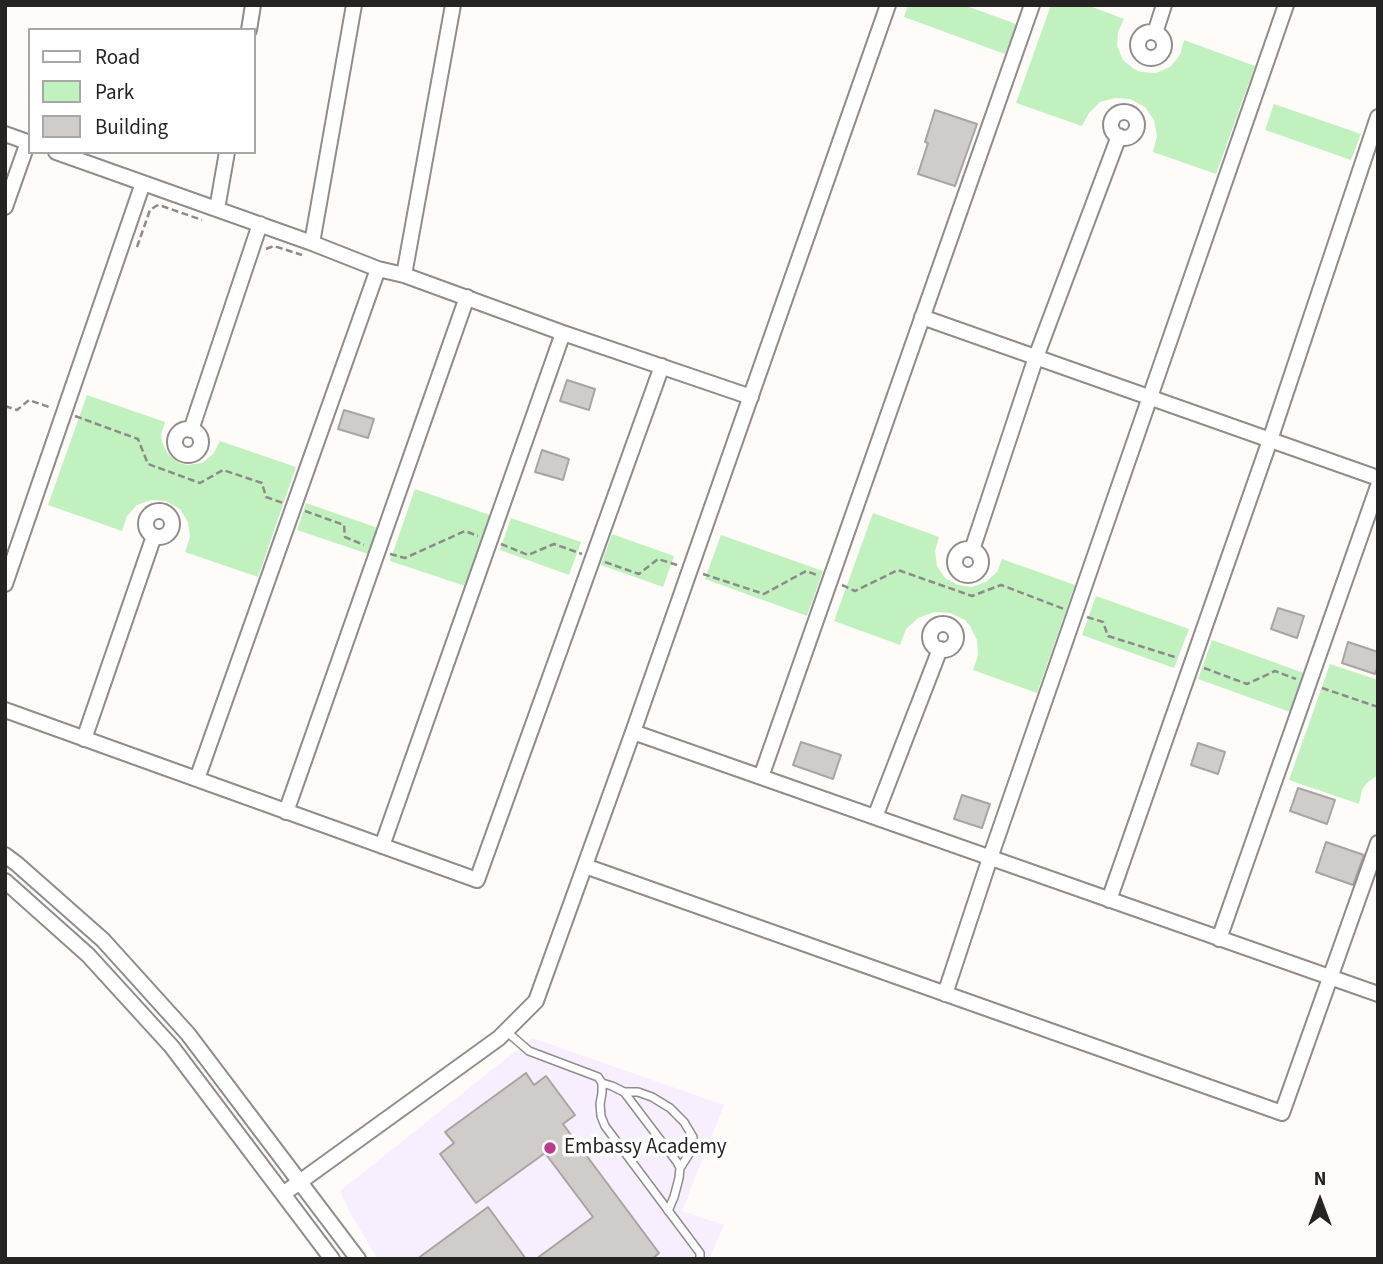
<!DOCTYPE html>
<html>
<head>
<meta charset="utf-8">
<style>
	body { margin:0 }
	#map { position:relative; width:1383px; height:1264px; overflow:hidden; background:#fffbf9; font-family:"Source Sans 3",sans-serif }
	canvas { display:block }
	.frame { position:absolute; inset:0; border:7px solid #252423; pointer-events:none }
	.legend { position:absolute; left:28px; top:28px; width:228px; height:126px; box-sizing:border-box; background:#fff; border:2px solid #a8a7a7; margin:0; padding:9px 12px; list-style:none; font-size:21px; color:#252423 }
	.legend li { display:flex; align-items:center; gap:14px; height:35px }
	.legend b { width:35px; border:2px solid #a8a7a7 }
	.north { position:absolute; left:1285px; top:1166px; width:70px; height:70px; -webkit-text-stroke:5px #fff; paint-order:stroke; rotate:0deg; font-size:19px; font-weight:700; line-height:28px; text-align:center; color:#252423 }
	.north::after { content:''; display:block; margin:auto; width:24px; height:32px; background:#252423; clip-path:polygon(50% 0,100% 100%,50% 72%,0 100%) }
</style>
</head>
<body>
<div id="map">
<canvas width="1383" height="1264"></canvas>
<div class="frame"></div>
<ul class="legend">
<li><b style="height:9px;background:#fff"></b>Road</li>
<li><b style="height:19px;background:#c0f1be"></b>Park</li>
<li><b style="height:19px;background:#cfccc9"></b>Building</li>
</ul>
<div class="north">N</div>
</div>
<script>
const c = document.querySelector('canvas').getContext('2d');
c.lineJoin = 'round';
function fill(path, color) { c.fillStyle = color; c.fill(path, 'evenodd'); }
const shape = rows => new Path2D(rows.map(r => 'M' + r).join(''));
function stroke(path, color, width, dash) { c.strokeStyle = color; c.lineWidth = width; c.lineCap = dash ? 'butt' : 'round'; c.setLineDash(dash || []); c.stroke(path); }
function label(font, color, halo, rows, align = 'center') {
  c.font = font + ' "Source Sans 3",sans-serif'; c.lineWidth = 7; c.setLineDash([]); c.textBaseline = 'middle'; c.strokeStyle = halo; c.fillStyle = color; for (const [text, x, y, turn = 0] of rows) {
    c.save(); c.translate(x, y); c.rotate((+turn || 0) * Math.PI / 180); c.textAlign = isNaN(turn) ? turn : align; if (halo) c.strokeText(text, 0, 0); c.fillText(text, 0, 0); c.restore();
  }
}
const education = shape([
	[532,1038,724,1105,682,1211,724,1225,709,1259,378,1259,350,1213,340,1191]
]);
const green = shape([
	[908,5,964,5,1016,24,1005,54,904,17],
	[1051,5,1087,5,1124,19,1118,32,1117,46,1123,60,1134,69,1141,72,1156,73,1170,67,1180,55,1184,40,1255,66,1216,174,1153,152,1157,136,1154,120,1145,107,1130,99,1115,98,1100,102,1089,113,1082,126,1016,103],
	[1274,104,1361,134,1351,160,1265,130],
	[87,395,165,422,161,435,162,442,168,454,179,463,187,465,202,463,213,454,220,441,296,467,258,577,185,552,190,537,188,522,180,509,166,501,151,500,137,505,127,516,122,531,48,505],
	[415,489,490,515,465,586,390,561],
	[306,503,378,528,368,554,297,530],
	[873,513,939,537,935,551,937,566,945,578,958,585,972,587,986,582,997,572,1002,559,1075,585,1037,693,973,670,978,656,977,640,970,626,965,620,950,613,934,612,918,618,906,629,900,645,834,621],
	[511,518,581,542,569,575,500,550],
	[612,534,674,556,663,587,601,565],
	[721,535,823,571,807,616,705,579],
	[1096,596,1189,629,1174,668,1082,635],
	[1212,640,1304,673,1290,712,1198,679],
	[1330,664,1378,680,1378,775,1367,783,1362,790,1359,804,1289,780]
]);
const building = shape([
	[935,110,977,124,955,186,918,174,928,143,925,142,935,110],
	[567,380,595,389,589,410,560,401,567,380],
	[344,410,374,419,368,438,338,429,344,410],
	[542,450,569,459,563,480,535,472,542,450],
	[1278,608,1304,616,1297,638,1271,629,1278,608],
	[1348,642,1378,652,1378,665,1375,674,1342,663,1348,642],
	[801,742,841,755,833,779,793,765,801,742],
	[1198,743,1225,752,1218,774,1191,765,1198,743],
	[1298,788,1335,800,1327,824,1290,811,1298,788],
	[962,795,990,804,982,828,954,819,962,795],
	[1326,842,1364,855,1353,885,1316,872,1326,842],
	[526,1073,534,1085,546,1076,575,1115,563,1124,659,1253,652,1259,536,1259,593,1217,545,1153,476,1203,440,1154,454,1143,445,1132,526,1073],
	[488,1207,526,1259,417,1259,488,1207]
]);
const path = shape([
	[137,247,150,210,156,206,159,205,202,220],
	[266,249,274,246,302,255],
	[5,406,17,410,29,400,52,408],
	[75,416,138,439,148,464,200,483,223,470,262,483,266,497,283,503],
	[179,427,172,432,170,441,170,446,175,455,184,460,195,459,204,452,207,443,204,432],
	[305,511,344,525,345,537,364,545],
	[501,544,528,555,554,544,582,554],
	[390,554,405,558,465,531,478,536],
	[605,562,639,574,658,559,677,565],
	[703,574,764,594,806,571,817,575],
	[842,585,855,591,898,570,972,596,1001,585,1064,609],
	[1087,617,1103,622,1108,636,1178,658],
	[1204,668,1247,684,1275,671,1296,679],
	[1322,688,1378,707]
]);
const lane = shape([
	[506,1031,529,1051,598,1077,602,1083,602,1093,600,1104,601,1116,605,1126,700,1253,700,1259],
	[602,1083,612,1086,624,1092,677,1162,680,1168,679,1178,674,1197,668,1211],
	[624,1092,638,1092,652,1097,670,1108,684,1122,693,1137,691,1151,680,1168]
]);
const street = shape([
	[249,30,253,5],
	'1138 45a13 13 0 1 1 26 0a13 13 0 1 1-26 0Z',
	[1155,33,1164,5],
	'1111 125a13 13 0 1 1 26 0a13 13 0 1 1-26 0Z',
	[5,134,30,143],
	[56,152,312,243,378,269,404,275,563,333,751,397],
	[5,207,28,142],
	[217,209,227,152],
	[312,243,354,5],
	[404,275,453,5],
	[922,317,1378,478],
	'175 442a13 13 0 1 1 26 0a13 13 0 1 1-26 0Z',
	[191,430,260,224],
	'146 524a13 13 0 1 1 26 0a13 13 0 1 1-26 0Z',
	'955 562a13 13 0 1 1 26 0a13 13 0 1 1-26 0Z',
	[972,550,1036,357,1119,136],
	[5,584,143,183],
	'930 637a13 13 0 1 1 26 0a13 13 0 1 1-26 0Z',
	[5,710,477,880,662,366],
	[633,732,1378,994],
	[84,739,154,536],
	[761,777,1032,5],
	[197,779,378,269],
	[286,812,467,297],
	[875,817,940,649],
	[382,846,563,333],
	[5,855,17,864,103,940,188,1034,358,1259],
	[585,866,1282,1113,1378,843],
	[5,881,88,955,172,1047,332,1259],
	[1109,900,1270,440,1378,117],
	[1219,939,1378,486],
	[945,994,990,858,1286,5],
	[283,1194,499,1038,536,1001,633,732,888,5]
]);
const markers = [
	[550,1148,7,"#b93d8d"]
];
const poiNames = [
	["Embassy Academy",564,1148]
];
fill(education, '#f7eefe');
fill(green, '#c0f1be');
fill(building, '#cfccc9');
stroke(building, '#a7a4a2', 2);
stroke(lane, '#908c8b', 10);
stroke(street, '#908c8b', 18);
stroke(path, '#8d8b89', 2.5, [7, 3.5]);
stroke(lane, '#fff', 7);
stroke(street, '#fff', 14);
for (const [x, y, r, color] of markers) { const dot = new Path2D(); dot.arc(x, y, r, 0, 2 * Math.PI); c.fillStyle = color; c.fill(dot); stroke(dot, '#fff', 2.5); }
label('21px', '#252423', '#fff', poiNames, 'left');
</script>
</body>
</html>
